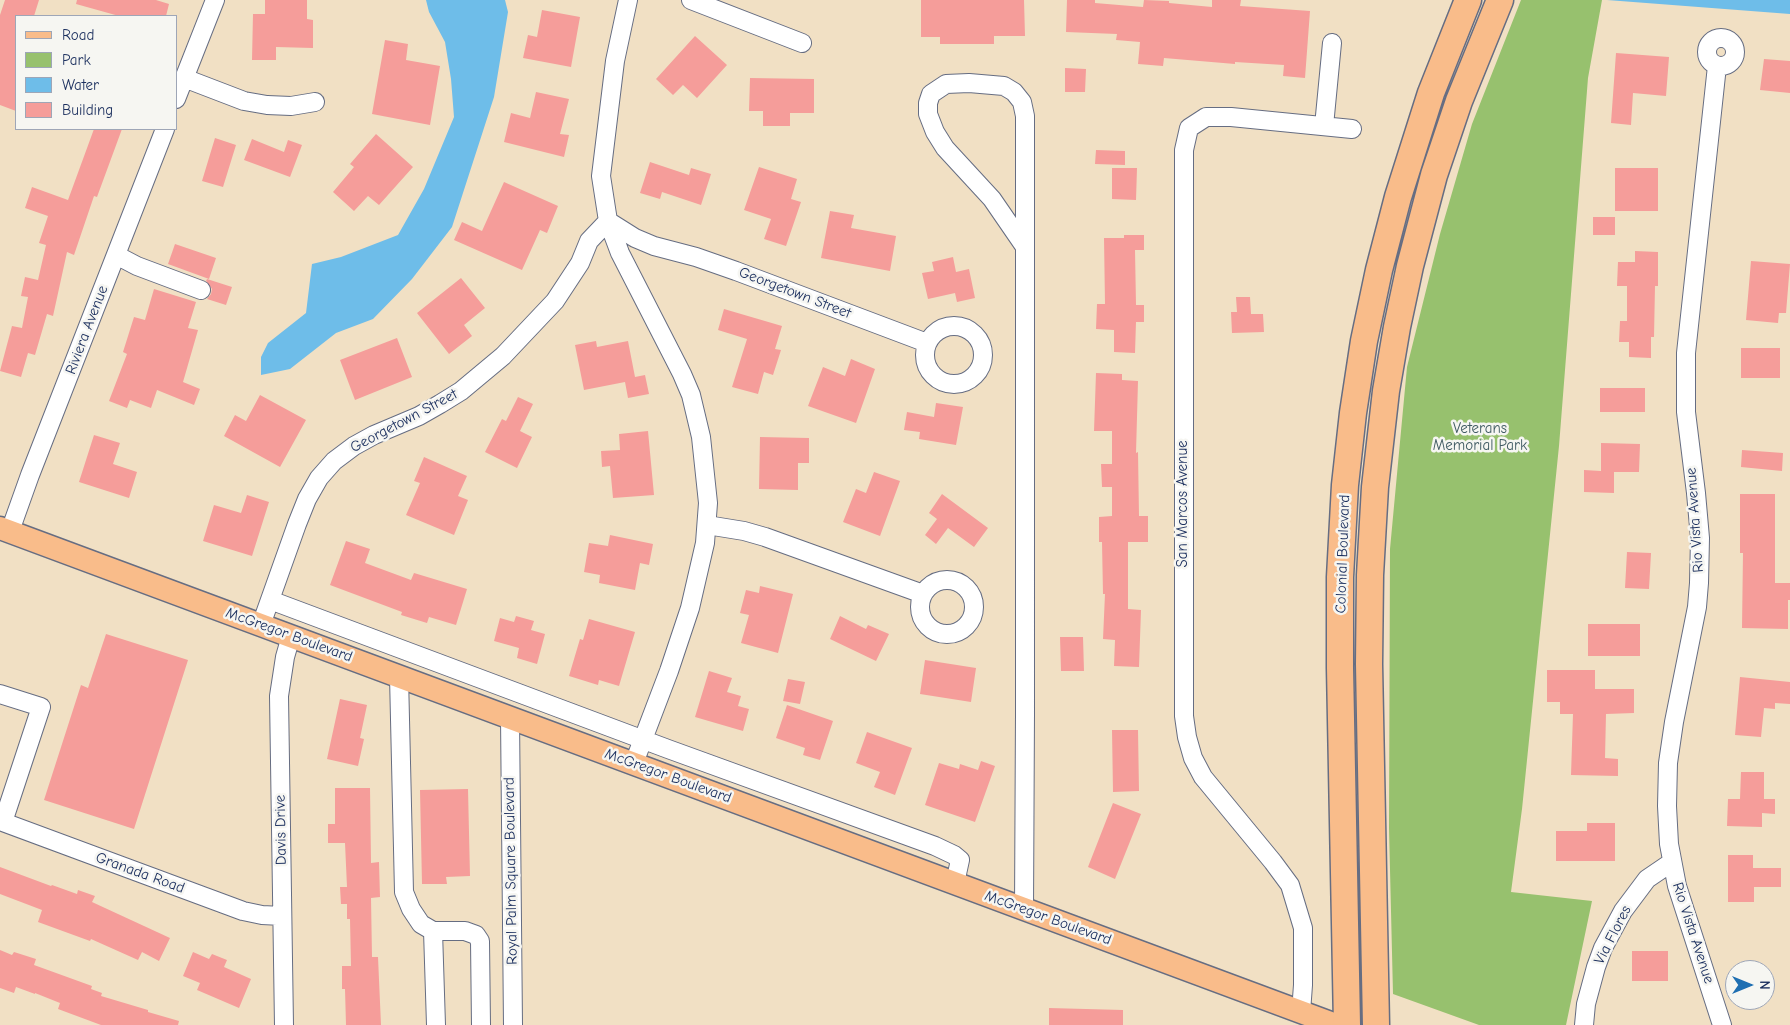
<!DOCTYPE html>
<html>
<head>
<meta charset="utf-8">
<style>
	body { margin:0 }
	#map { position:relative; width:1790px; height:1025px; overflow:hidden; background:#f1e0c4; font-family:"Comic Neue",sans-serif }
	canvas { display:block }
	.legend { position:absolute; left:15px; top:15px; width:162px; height:115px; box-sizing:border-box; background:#f6f6f2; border:1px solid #9ea6b7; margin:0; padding:6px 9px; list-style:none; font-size:15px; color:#1b2f5e }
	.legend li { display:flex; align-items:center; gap:10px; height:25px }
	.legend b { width:25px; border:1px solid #9ea6b7 }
	.north { position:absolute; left:1725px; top:960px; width:50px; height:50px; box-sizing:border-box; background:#f6f6f2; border:1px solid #9ea6b7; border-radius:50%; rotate:90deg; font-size:14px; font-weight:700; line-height:20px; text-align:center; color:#1b2f5e }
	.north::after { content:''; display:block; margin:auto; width:18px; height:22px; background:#1f6fb2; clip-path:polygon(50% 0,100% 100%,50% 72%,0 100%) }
</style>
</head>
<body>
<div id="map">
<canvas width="1790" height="1025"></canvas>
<ul class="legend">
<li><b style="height:6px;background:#f9bc8a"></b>Road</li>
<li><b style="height:14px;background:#97c16e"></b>Park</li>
<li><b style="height:14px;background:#6ebde9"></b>Water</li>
<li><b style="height:14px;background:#f59d9a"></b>Building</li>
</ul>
<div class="north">N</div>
</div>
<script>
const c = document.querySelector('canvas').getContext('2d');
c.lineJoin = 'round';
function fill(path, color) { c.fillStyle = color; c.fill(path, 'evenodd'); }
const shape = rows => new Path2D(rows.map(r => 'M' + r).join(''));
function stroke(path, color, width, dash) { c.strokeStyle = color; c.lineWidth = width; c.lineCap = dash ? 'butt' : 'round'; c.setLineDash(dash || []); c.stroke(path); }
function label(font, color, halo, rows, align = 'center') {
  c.font = font + ' "Comic Neue",sans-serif'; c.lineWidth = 5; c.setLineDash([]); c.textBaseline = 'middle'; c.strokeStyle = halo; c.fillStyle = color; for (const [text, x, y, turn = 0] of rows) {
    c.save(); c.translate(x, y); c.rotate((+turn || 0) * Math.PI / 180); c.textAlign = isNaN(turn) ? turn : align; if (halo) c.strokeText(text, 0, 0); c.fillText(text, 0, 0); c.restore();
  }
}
const green = shape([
	[1521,0,1602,0,1588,78,1559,446,1522,809,1511,892,1592,901,1566,1025,1479,1025,1393,994,1389,828,1390,549,1407,367,1440,234,1472,124]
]);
const water = shape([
	[426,0,505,0,508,12,494,97,452,227,412,279,373,319,336,333,290,369,261,375,261,357,268,343,306,313,312,264,341,257,398,235,424,189,454,117,451,79,445,42,429,12],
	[1607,0,1790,0,1790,14]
]);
const building = shape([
	[5,0,39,0,34,16,16,16,16,111,0,105,0,15],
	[77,0,156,0,169,4,166,16,119,16,76,4],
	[265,0,307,0,307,19,313,20,313,48,276,47,276,60,252,60,253,14,265,14],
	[921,0,1024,0,1025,36,994,36,994,44,940,44,940,37,921,37],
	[1067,0,1095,0,1095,3,1143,7,1144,0,1169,1,1169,3,1212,7,1212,0,1241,0,1240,6,1310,11,1305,78,1283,76,1284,65,1235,62,1235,64,1164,58,1163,66,1138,64,1140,42,1116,40,1117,34,1066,32],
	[542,10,580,17,571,67,523,58,528,35,537,37],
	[695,36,727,65,697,98,683,85,673,95,656,79],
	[385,40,408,44,406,60,440,66,430,125,372,114],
	[1616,53,1669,57,1666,96,1633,93,1631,125,1611,123],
	[1764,59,1790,61,1790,93,1760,90],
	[1065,68,1086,69,1085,92,1065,92],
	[750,78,814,79,814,113,790,113,790,126,763,126,763,111,749,111],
	[536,92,569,99,560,134,569,135,564,157,504,142,511,113,530,118],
	[94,129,122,129,97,197,94,196,74,255,67,252,53,316,47,314,35,355,28,353,21,377,0,371,12,326,22,328,28,297,21,296,25,277,38,280,46,245,39,243,48,216,25,208,32,187,68,200],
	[376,134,413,167,379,205,368,196,354,211,333,192,354,167,350,164],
	[215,138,236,145,223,187,202,181],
	[252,139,284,152,288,140,302,145,290,177,244,160],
	[1096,150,1125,151,1125,165,1095,164],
	[650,162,689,175,691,168,711,174,701,205,662,192,660,199,640,193],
	[759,167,797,179,791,199,801,202,786,246,764,239,771,219,744,210],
	[1112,168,1137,168,1136,200,1112,199],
	[1615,168,1658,168,1658,211,1615,211],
	[504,182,558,206,547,233,540,230,522,270,454,240,462,222,482,231],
	[830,211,854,215,851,228,896,236,890,271,821,258],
	[1593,217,1615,217,1615,235,1593,235],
	[1124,235,1144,235,1144,250,1135,250,1136,305,1144,305,1144,322,1136,322,1135,353,1114,352,1114,330,1096,329,1097,304,1105,304,1104,238,1124,238],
	[175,244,216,258,209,279,168,264],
	[1635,251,1658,252,1658,286,1655,286,1654,337,1651,337,1651,358,1629,357,1629,342,1619,342,1620,321,1627,321,1627,286,1617,286,1618,262,1635,262],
	[953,257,956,272,969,269,975,298,957,302,955,293,928,299,922,273,934,271,932,262],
	[1751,261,1790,264,1786,313,1779,313,1778,323,1746,320],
	[461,278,485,308,464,325,472,336,449,354,417,313],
	[207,279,232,287,226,305,207,299,211,294,212,289,206,281],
	[154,289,196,302,188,328,198,330,183,382,200,389,194,405,157,390,151,408,130,400,127,408,109,401,127,354,123,352,134,317,145,320],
	[1236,297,1250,297,1251,314,1263,314,1264,332,1232,333,1231,312,1237,312],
	[724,309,782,326,775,349,781,350,773,375,764,372,758,394,732,387,747,339,718,330],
	[397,338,412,377,355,400,340,360],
	[596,341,597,347,628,341,635,377,645,375,649,394,628,398,625,382,584,390,575,345],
	[1741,348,1780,348,1780,378,1741,378],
	[851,359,875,369,856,423,808,406,823,367,845,376],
	[1096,373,1122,374,1122,380,1138,381,1136,453,1138,452,1139,516,1148,516,1148,542,1128,542,1128,609,1141,610,1139,667,1114,666,1115,640,1103,639,1105,594,1103,594,1102,542,1099,542,1099,517,1112,516,1112,487,1102,487,1101,464,1112,464,1112,431,1094,431],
	[1600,388,1645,388,1645,412,1600,412],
	[260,395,306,420,280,467,224,436,235,415,246,421],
	[518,397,533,404,520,431,532,437,517,468,485,452,502,419,506,421],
	[936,403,963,407,956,445,919,439,920,432,904,430,907,412,934,417],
	[648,431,654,495,613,498,610,466,602,467,601,451,620,450,619,434],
	[94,435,120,443,113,464,137,472,129,498,79,482],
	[760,437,809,438,809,463,798,463,798,490,759,489],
	[1601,443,1640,444,1639,472,1614,472,1614,493,1584,492,1584,470,1601,471],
	[1742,450,1783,453,1782,471,1741,467],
	[424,457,467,476,458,496,468,500,454,535,406,515,420,483,414,481],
	[874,472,900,481,880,536,843,522,856,489,866,493],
	[942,494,988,528,974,547,948,528,936,544,925,535,937,519,929,513],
	[1740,494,1775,494,1775,583,1790,583,1790,600,1788,600,1788,629,1742,628,1743,553,1740,553],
	[247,495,269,502,252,556,203,541,214,505,241,513],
	[610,535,653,544,649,565,640,563,635,590,599,583,600,575,584,572,589,543,608,546],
	[346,541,370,549,365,563,411,580,414,573,467,589,456,625,429,617,427,623,401,615,402,612,330,585],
	[1627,552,1651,553,1649,589,1625,588],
	[760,586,793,594,778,653,741,643,749,615,740,613,746,590,759,593],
	[516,616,534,621,531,630,545,634,537,664,517,658,519,648,494,641,500,618,514,622],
	[840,616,866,629,868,625,889,634,876,661,830,639],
	[589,619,635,632,619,686,599,680,598,685,569,676,580,639,583,640],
	[1588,624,1640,624,1640,656,1588,656],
	[106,634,188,660,134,829,44,800,81,685,88,688],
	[1060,637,1083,637,1084,671,1061,671],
	[925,660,976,668,971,702,920,694],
	[1547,670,1595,670,1595,689,1634,689,1634,713,1606,714,1605,758,1618,759,1618,776,1571,775,1573,714,1560,714,1560,702,1547,702],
	[709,671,732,678,727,692,741,696,738,706,749,709,743,731,695,717],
	[1740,677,1790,682,1790,704,1775,703,1775,709,1764,708,1761,737,1735,735],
	[788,679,805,682,800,704,783,701],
	[340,699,367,705,360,738,364,739,358,766,327,759],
	[787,705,833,721,820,760,803,755,805,748,776,738],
	[1112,730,1138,730,1139,791,1113,792],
	[867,732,912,748,895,795,874,787,880,772,856,763],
	[981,761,995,766,975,822,925,805,939,763,959,769,960,764,978,770],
	[1741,772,1764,772,1764,799,1775,799,1775,814,1762,813,1762,827,1727,826,1728,799,1740,799],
	[335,788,370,788,371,863,379,862,380,897,371,898,372,957,378,957,381,1025,346,1025,345,989,342,989,342,966,351,966,350,919,347,919,347,904,341,904,340,887,347,887,345,843,328,843,328,824,335,824],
	[468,789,470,876,446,877,447,884,422,884,420,790],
	[1113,803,1141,814,1115,879,1088,867],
	[1587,823,1615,823,1615,861,1556,861,1556,831,1587,831],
	[1728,855,1753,855,1753,868,1781,868,1781,887,1754,887,1754,902,1728,902],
	[0,867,51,886,52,885,77,894,78,890,95,896,92,902,170,938,159,961,142,952,138,960,91,939,90,941,38,922,42,910,0,894],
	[0,950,12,955,14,952,36,959,34,965,92,986,91,989,102,993,101,996,148,1010,148,1012,179,1021,178,1025,101,1025,58,1009,60,1003,35,993,35,994,16,987,14,993,0,988],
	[1632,951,1668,951,1668,981,1632,981],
	[193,952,209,959,212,954,227,960,224,967,251,979,239,1008,197,990,200,983,183,976],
	[1049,1008,1123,1010,1123,1025,1049,1025]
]);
const minor = shape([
	[628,0,615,61,601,176,608,221,620,253,682,374,691,395,701,437,708,503,705,543,690,608,669,671,634,763],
	[691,0,802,43],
	'1707 52a14 14 0 1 1 28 0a14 14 0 1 1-28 0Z',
	[1717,66,1686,353,1686,412,1696,493,1700,538,1699,583,1697,607,1674,722,1668,763,1667,806,1669,844,1677,886,1722,1025],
	[184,78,244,101,267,105,291,106,315,102],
	[176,99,215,0],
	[1324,126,1332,43],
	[116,255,137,266,201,290],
	'925 355a29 29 0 1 1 58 0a29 29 0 1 1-58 0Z',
	[707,525,744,531,765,537,923,594],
	[10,531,30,475,165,129],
	'920 607a27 27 0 1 1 54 0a27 27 0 1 1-54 0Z',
	[270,600,668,749,935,846,954,855,960,860,955,883],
	[261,625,297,524,307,499,319,478,334,461,354,446,374,435,419,416,440,404,461,391,503,356,555,301,580,263,589,241,608,221,635,238,654,246,696,257,736,271,927,343],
	[399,676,404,892,411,909,421,924,433,931,465,931,476,935,480,941,481,1025],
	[0,694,41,707,3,822],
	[510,717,513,1025],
	[0,821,243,911,262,915,282,916],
	[1024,909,1025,712,1025,116,1022,102,1014,92,1004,86,969,83,946,84,931,94,928,103,928,114,935,132,945,148,992,199,1025,247],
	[433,931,436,1025],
	[1301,1012,1303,985,1303,928,1290,885,1273,862,1203,777,1193,758,1187,737,1184,716,1184,150,1189,128,1206,117,1231,117,1352,129],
	[284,1025,279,696,285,657,291,636],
	[1584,1025,1586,1004,1596,967,1603,948,1623,911,1647,879,1672,862]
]);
const major = shape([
	[0,528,1336,1025]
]);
const highway = shape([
	[1347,1025,1340,668,1340,577,1345,485,1353,413,1364,341,1379,270,1398,197,1431,93,1468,0],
	[1376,1025,1369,664,1370,575,1375,487,1386,391,1397,327,1410,266,1434,175,1459,101,1500,0]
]);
const streetNames = [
	["Georgetown Street",795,293,21],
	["Riviera Avenue",87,330,-69],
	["Georgetown Street",404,421,-28],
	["San Marcos Avenue",1183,504,-90],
	["Rio Vista Avenue",1695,520,-94],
	["Colonial Boulevard",1343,554,-88],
	["McGregor Boulevard",289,635,20],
	["McGregor Boulevard",668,776,20],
	["Davis Drive",281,830,-91],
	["Royal Palm Square Boulevard",511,871,-91],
	["Granada Road",140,873,20],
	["McGregor Boulevard",1048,918,20],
	["Rio Vista Avenue",1693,933,72],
	["Via Flores",1613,935,-63]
];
const parkNames = [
	["Veterans",1480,429],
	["Memorial Park",1480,446]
];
fill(green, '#97c16e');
fill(water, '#6ebde9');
fill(building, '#f59d9a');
stroke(minor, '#666d82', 20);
stroke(major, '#666d82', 25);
stroke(highway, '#666d82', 29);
stroke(minor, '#fff', 18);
stroke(major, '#f9bc8a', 22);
stroke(highway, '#f9bc8a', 26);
label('15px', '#1b2f5e', '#f6f6f2', streetNames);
label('15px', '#405b63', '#f6f6f2', parkNames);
</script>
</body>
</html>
